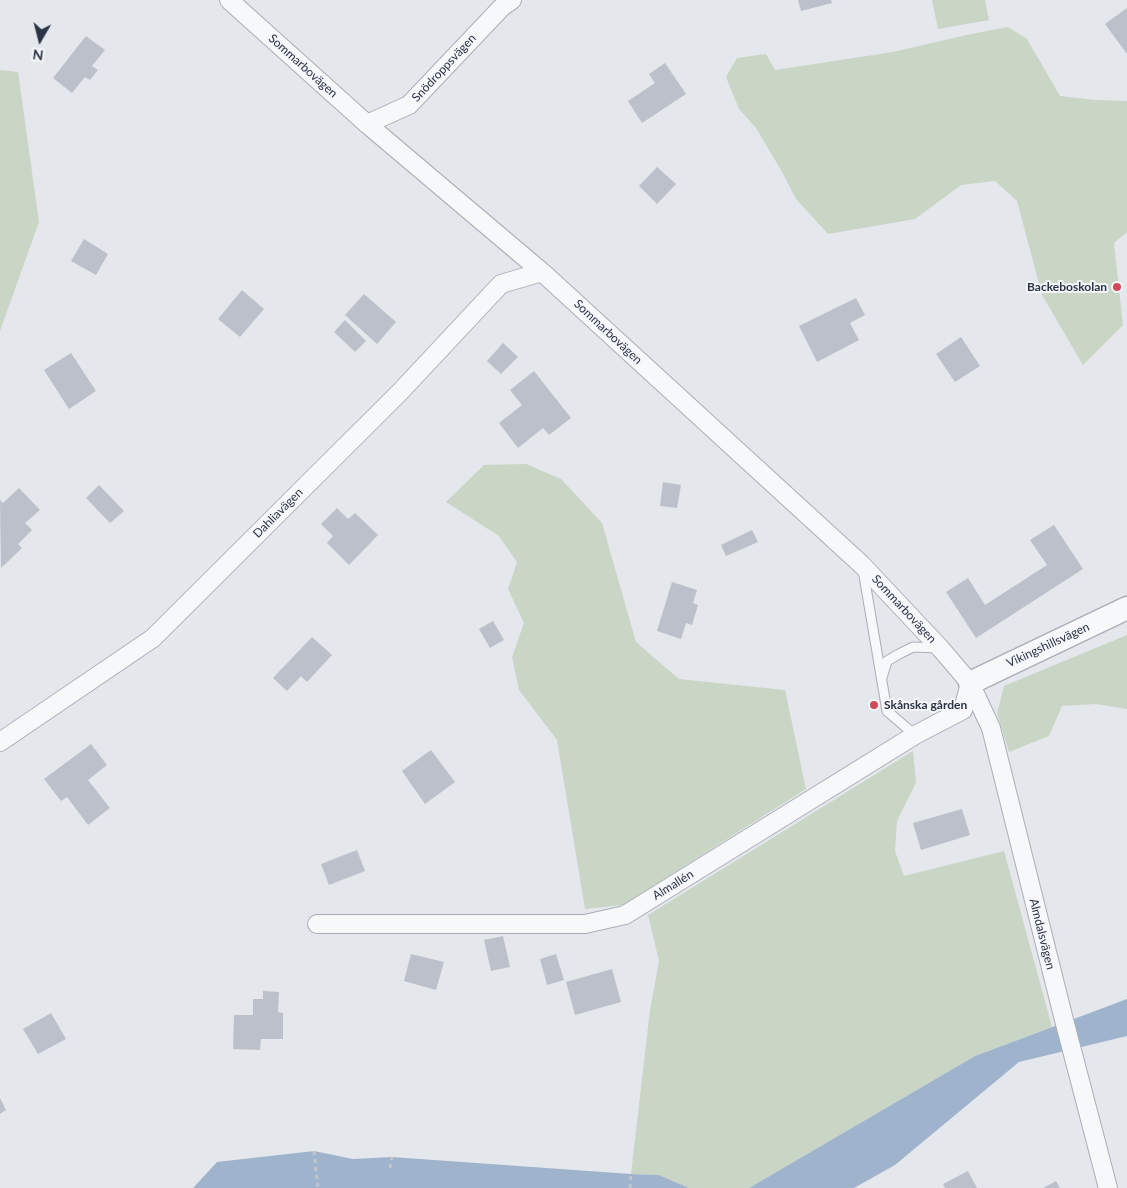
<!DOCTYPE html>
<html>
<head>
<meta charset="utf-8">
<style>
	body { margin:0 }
	#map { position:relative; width:1127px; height:1188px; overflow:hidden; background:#e4e7ec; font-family:Lato,sans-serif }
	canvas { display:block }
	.north { position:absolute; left:15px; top:15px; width:50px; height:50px; -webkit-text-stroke:4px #f4f6f9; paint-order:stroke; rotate:188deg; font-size:14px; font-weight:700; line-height:20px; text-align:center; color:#2b3445 }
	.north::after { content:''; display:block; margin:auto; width:18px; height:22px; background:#2b3445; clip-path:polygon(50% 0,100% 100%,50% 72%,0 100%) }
</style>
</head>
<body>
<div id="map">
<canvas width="1127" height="1188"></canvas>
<div class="north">N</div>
</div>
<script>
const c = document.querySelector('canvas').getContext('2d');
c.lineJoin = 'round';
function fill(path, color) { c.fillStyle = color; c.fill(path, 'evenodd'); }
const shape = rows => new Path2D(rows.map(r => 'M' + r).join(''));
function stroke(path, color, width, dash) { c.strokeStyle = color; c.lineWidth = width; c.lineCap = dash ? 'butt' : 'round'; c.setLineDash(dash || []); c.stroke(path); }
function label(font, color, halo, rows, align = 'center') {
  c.font = font + ' Lato,sans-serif'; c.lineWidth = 4; c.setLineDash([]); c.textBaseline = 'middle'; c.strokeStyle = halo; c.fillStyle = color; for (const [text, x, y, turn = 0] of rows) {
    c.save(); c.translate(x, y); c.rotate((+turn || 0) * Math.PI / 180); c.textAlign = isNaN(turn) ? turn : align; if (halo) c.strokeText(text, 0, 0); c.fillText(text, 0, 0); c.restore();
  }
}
const green = shape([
	[932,0,985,0,989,20,938,29],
	[1008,27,1027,39,1060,96,1095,100,1127,101,1127,232,1114,243,1123,325,1083,365,1042,295,1017,201,995,181,961,185,915,219,828,234,796,199,781,170,756,128,739,109,726,77,737,58,766,54,775,70,893,52,971,34],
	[0,70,18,72,39,222,0,331],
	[526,464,561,479,602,523,636,642,679,679,785,690,806,789,623,905,585,909,557,740,519,690,512,657,524,623,508,589,517,562,499,536,446,502,484,465],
	[1127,635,1127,709,1096,704,1062,706,1049,736,1009,752,997,713,1004,686],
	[913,751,916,783,897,821,895,851,904,876,1004,851,1052,1027,975,1056,749,1188,689,1188,659,1175,631,1174,650,1010,659,961,648,915]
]);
const water = shape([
	[1127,999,1127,1036,1019,1062,895,1165,854,1188,749,1188,975,1056],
	[314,1151,353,1159,392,1157,631,1174,659,1175,689,1188,193,1188,217,1162]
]);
const building = shape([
	[798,0,831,0,832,3,801,11],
	[1127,8,1127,54,1105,24],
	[86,36,105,50,92,66,98,70,90,80,85,77,72,93,53,78],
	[665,63,686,94,642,123,628,101,655,83,649,74],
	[657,167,676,184,657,204,639,186],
	[84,239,108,254,96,275,71,261],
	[242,290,264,309,240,337,218,319],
	[364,294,396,322,377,344,345,315],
	[856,298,865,315,850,323,859,340,817,362,799,326],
	[345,320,366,341,355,352,334,332],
	[961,337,980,366,955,382,936,354],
	[503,343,518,357,501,374,487,361],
	[71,353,96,391,69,409,44,370],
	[534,371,571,418,549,435,543,428,518,448,499,423,522,405,510,390],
	[663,482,681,485,677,508,660,506],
	[99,485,124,511,110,523,86,498],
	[19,488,40,510,25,523,32,530,18,544,22,548,1,568,0,500,3,503],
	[337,508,348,519,355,513,378,535,349,565,327,543,333,536,321,524],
	[1054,525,1083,569,976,638,946,592,968,578,985,605,1047,565,1030,540],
	[752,530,758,542,726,556,721,545],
	[672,582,697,590,693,603,698,605,692,625,686,623,681,639,657,631],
	[493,621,504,640,490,648,479,629],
	[312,637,332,655,307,682,301,676,287,691,273,678],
	[91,744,107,765,88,780,110,808,88,825,67,797,61,801,44,779],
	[431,750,455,782,425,804,402,771],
	[962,809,970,835,921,850,913,823],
	[357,850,365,871,329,885,321,864],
	[503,936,510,967,491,971,484,940],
	[411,954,444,962,436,990,404,981],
	[556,954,564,980,547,985,540,959],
	[612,969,621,1002,575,1015,566,982],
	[263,991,279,992,278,1012,283,1013,283,1039,261,1039,260,1050,233,1049,234,1015,253,1015,253,999,263,999],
	[51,1013,66,1039,38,1054,23,1029],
	[0,1098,6,1110,0,1114],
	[968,1171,977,1188,945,1188,943,1184],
	[1056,1181,1060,1188,1043,1188]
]);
const path = shape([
	[314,1151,318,1188],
	[390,1168,392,1157],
	[630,1188,631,1174]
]);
const service = shape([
	[863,570,887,711,915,735],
	[882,678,887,661,899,654,913,647,938,648]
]);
const minor = shape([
	[229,0,367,124,542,272,862,565,941,649,970,683,991,728,1063,1016,1108,1188],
	[367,124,409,105,502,7,512,0],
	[0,742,153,638,400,392,501,284,542,272],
	[317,924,585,924,625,915,915,735,963,710,970,683]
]);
const tertiary = shape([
	[970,683,1127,608]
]);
const markers = [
	[1117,287,5,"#d1495b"],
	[874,705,5,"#d1495b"]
];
const streetNames = [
	["Sommarbovägen",303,66,42],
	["Snödroppsvägen",444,68,-47],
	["Sommarbovägen",608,332,43],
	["Dahliavägen",278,513,-45],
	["Sommarbovägen",904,609,47],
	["Vikingshillsvägen",1048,645,-25],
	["Almallén",673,885,-32],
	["Almdalsvägen",1042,934,76]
];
const poiNames = [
	["Backeboskolan",1107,287],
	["Skånska gården",884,705,"left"]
];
fill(green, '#c9d6c5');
fill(water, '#9fb4cc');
fill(building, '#bbc0ca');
stroke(service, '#a9aeb7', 11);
stroke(minor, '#a9aeb7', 20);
stroke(tertiary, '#a9aeb7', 25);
stroke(path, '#c2c5cb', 3, [4, 4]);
stroke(service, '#f7f8fa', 9);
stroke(minor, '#f7f8fa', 18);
stroke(tertiary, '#f7f8fa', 22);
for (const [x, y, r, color] of markers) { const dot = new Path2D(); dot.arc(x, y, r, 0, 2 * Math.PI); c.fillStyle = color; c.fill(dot); stroke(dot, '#f4f6f9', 2); }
label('12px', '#2b3445', '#f4f6f9', streetNames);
label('bold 12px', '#2b3445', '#f4f6f9', poiNames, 'right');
</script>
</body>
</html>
